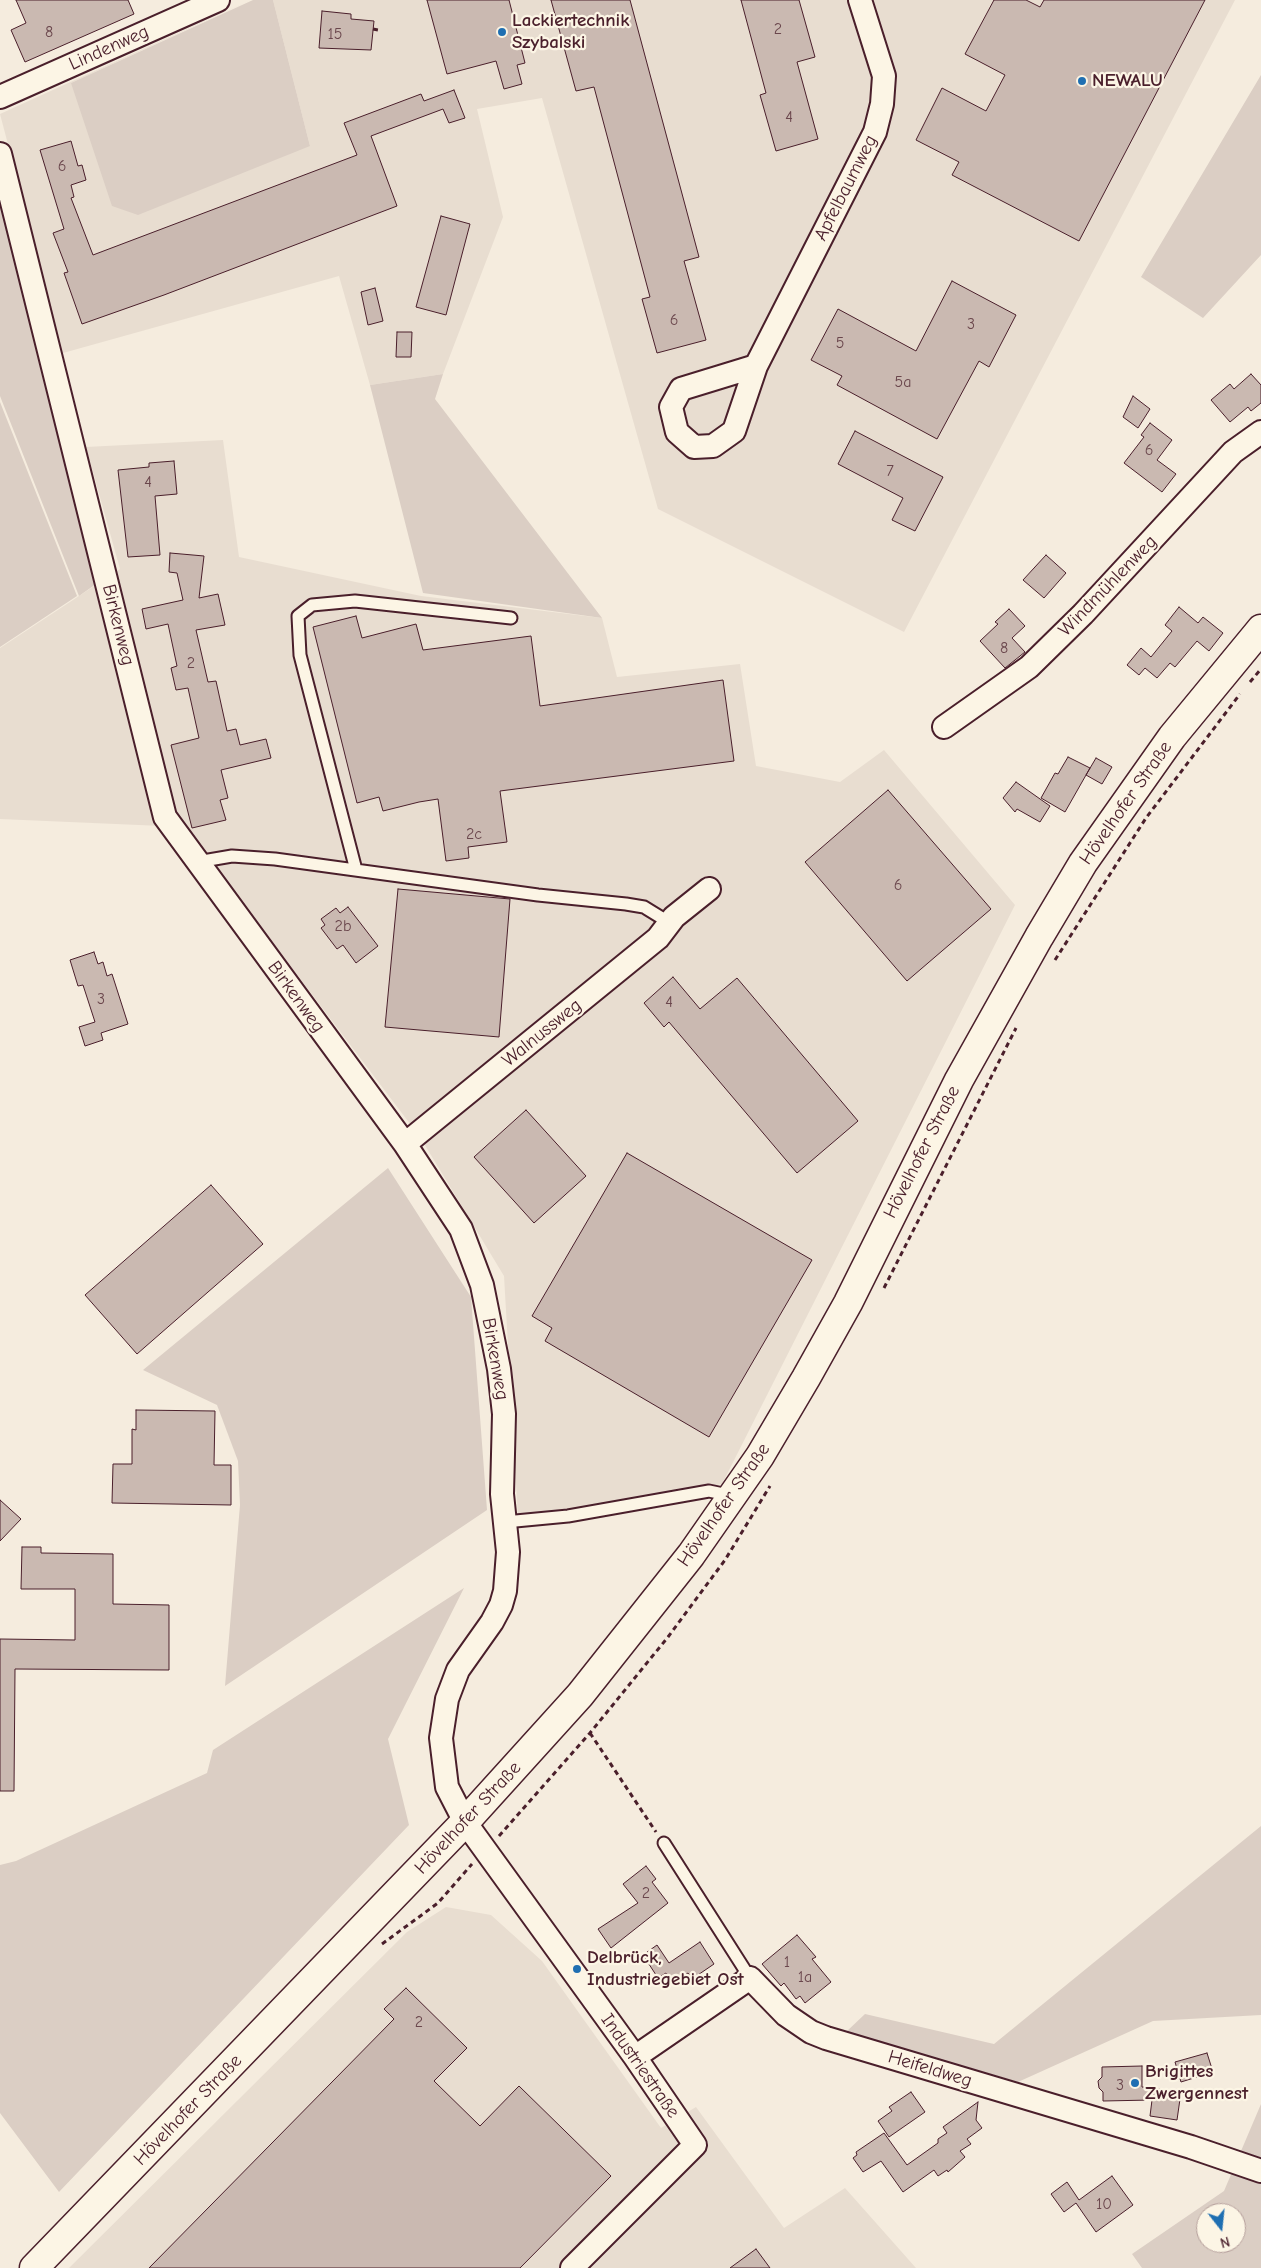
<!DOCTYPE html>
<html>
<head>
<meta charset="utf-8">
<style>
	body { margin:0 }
	#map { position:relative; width:1261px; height:2268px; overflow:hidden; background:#f5ecde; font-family:"Comic Neue",sans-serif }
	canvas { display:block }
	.north { position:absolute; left:1196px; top:2203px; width:50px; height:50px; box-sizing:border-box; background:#fcf5e5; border:1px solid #b59f9b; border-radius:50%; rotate:164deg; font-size:14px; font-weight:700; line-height:20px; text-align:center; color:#4a1f2b }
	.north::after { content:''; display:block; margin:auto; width:18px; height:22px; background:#1f6fb2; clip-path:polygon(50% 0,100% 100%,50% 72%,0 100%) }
</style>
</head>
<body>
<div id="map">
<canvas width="1261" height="2268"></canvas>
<div class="north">N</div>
</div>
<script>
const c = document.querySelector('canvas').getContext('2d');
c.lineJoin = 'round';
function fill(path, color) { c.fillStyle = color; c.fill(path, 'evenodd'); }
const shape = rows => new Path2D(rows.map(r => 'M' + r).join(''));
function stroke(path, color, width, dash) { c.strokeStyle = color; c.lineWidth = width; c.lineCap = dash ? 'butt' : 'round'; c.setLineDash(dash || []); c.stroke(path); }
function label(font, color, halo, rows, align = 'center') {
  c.font = font + ' "Comic Neue",sans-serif'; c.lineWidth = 4.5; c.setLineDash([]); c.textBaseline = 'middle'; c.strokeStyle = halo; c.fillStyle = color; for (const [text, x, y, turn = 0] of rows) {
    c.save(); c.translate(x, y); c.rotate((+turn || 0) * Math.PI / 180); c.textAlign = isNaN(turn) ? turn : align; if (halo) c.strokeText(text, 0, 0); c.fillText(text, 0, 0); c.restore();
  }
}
const built = shape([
	[251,0,71,83,310,146,273,0,1235,0,904,632,658,509,542,98,477,109,503,217,443,374,370,385,339,276,63,353,0,114],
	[223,440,239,557,421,596,602,618,617,677,740,664,756,766,840,782,884,750,1015,905,722,1484,518,1517,504,1276,420,1137,185,827,0,819,0,648,120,569,86,447],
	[446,1907,491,1915,542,1961,661,2128,696,2107,784,2228,845,2188,916,2268,69,2268,407,1932]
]);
const green = shape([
	[253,0,273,0,310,146,138,215,112,206,71,83],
	[1261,75,1261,255,1203,318,1141,277],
	[0,174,106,577,79,596,0,396],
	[443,374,435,399,602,618,423,593,370,385],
	[0,402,77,596,0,647],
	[388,1168,471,1297,487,1510,225,1686,240,1505,238,1461,217,1405,143,1370],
	[464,1588,388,1739,409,1825,59,2192,0,2113,0,1865,16,1861,207,1773,213,1750],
	[1261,1826,1261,2015,1153,2021,1018,2082,846,2032,865,2014,994,2044],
	[1261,2104,1261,2268,1142,2268,1132,2254,1224,2191],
	[1206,2213,1236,2213,1236,2243,1206,2243]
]);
const building = shape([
	[16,0,128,0,134,14,25,62,11,30,26,23,16,0],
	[427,0,509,0,525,63,517,65,522,84,504,89,496,61,447,74,427,0],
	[551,0,630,0,699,257,684,261,706,340,657,353,642,299,650,297,594,87,576,91,551,0],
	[741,0,799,0,815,57,797,62,818,139,776,151,760,95,766,93,741,0],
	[994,0,1026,0,1040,7,1044,0,1205,0,1079,241,952,175,959,162,916,140,942,88,986,111,1005,75,965,54,994,0],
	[322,11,351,14,351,19,374,21,371,50,319,48,322,11],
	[454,90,465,118,449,123,443,109,371,136,397,206,164,295,82,324,64,273,68,272,53,233,64,229,40,150,71,141,78,166,82,165,86,180,71,185,74,197,71,198,93,255,357,155,344,123,421,94,424,101,454,90],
	[441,216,470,224,446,315,416,307,441,216],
	[952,281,1016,315,989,367,979,361,937,439,837,385,842,376,811,360,838,309,916,351,952,281],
	[375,288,383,321,368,325,361,292,375,288],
	[397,332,412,332,411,357,396,357,397,332],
	[1251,374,1261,385,1261,403,1251,411,1248,407,1230,422,1211,400,1230,384,1234,389,1251,374],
	[1133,396,1150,409,1138,428,1123,417,1133,396],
	[1150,423,1172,440,1157,460,1176,474,1162,492,1124,463,1144,437,1141,435,1150,423],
	[855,431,943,477,915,531,892,520,903,498,838,464,855,431],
	[174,461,177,494,155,496,160,555,128,557,118,470,149,467,149,463,174,461],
	[170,553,204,556,199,598,218,594,225,625,196,630,208,682,216,681,227,731,236,729,240,745,266,739,271,758,221,770,228,798,220,800,226,820,192,828,171,745,199,738,188,688,176,690,171,668,177,666,168,624,146,629,142,609,183,600,177,573,169,572,170,553],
	[1046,555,1066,573,1044,598,1023,580,1046,555],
	[1179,607,1198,623,1203,617,1223,633,1209,651,1197,641,1175,667,1170,663,1157,678,1145,668,1139,675,1127,665,1141,648,1151,657,1172,631,1165,625,1179,607],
	[1009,609,1025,626,1012,638,1025,652,1005,668,980,641,998,624,995,622,1009,609],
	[356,616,362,638,416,624,423,650,531,636,540,706,723,680,734,761,500,791,507,842,468,847,469,858,446,861,438,799,419,802,383,811,379,797,357,803,313,627,356,616],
	[1068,757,1090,768,1065,812,1041,798,1055,773,1058,774,1068,757],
	[1096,758,1112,767,1102,784,1086,775,1096,758],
	[1016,782,1050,806,1040,822,1017,809,1015,812,1003,798,1016,782],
	[888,790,991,909,907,981,805,862,888,790],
	[398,889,510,899,499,1037,385,1027,398,889],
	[348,907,378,946,356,963,343,945,337,949,321,928,325,925,321,919,336,908,340,913,348,907],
	[94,952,98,964,103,962,107,976,112,974,128,1024,101,1033,103,1040,85,1046,79,1027,95,1022,83,985,78,986,70,960,94,952],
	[673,977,700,1009,737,978,858,1121,797,1173,669,1022,664,1027,644,1003,673,977],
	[526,1110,586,1176,534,1223,474,1157,526,1110],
	[627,1153,812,1260,709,1437,545,1341,552,1328,532,1316,627,1153],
	[211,1185,263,1244,137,1354,85,1295,211,1185],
	[136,1410,215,1411,214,1465,231,1465,231,1505,112,1503,113,1464,132,1464,132,1429,136,1430,136,1410],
	[0,1500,21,1519,0,1541,0,1500],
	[22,1547,41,1547,41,1553,113,1554,113,1604,169,1605,169,1670,15,1669,14,1791,0,1791,0,1639,75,1640,75,1589,21,1589,22,1547],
	[646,1866,656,1879,652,1882,668,1903,611,1948,598,1929,638,1903,623,1884,646,1866],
	[797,1935,816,1957,812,1959,831,1982,805,2003,800,1996,796,1999,784,1983,781,1986,762,1964,797,1935],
	[700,1942,714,1964,692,1979,688,1973,672,1983,666,1973,658,1978,643,1955,657,1945,669,1963,700,1942],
	[406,1988,467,2048,434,2081,480,2126,519,2086,611,2176,520,2268,149,2268,394,2019,384,2009,406,1988],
	[1207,2053,1213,2072,1181,2082,1175,2062,1207,2053],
	[1142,2066,1142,2087,1181,2092,1177,2120,1150,2116,1152,2100,1103,2101,1103,2092,1099,2088,1098,2081,1102,2077,1102,2067,1142,2066],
	[911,2092,925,2112,889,2137,878,2121,892,2111,889,2107,911,2092],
	[978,2102,976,2120,982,2128,967,2139,971,2144,960,2151,965,2157,948,2172,947,2170,938,2176,934,2170,903,2192,881,2161,863,2172,853,2158,857,2155,856,2152,884,2133,907,2165,938,2143,938,2139,947,2133,943,2127,978,2102],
	[1112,2176,1133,2205,1096,2232,1076,2203,1064,2212,1051,2194,1067,2182,1079,2200,1112,2176],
	[756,2249,770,2268,730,2268,756,2249]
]);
const path = shape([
	[373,29,378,30],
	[1250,682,1261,669],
	[1055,960,1146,818,1240,694],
	[884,1288,1016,1028],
	[590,1733,656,1832],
	[499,1836,590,1733,668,1637,725,1560,770,1486],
	[382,1944,438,1903,472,1864]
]);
const service = shape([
	[197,862,232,856,275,859,538,895,626,904,644,907,670,923],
	[356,870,300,655,298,616,312,605,355,601,511,618],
	[505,1522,568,1516,709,1491,733,1496],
	[664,1843,750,1978]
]);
const minor = shape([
	[0,97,218,0],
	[0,154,165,817,405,1144,461,1229,482,1285,499,1369,504,1414,502,1494,508,1552,505,1591,501,1605,492,1622,458,1670,447,1699,441,1738,447,1787,465,1822,635,2057,695,2145,572,2268],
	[756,366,681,389,671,407,677,432,694,447,713,446,734,431,756,366,875,132,882,104,884,76,860,0],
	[944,727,1029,667,1083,614,1233,452,1261,432],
	[405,1144,658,938,674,917,709,889],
	[635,2057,750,1978,786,2015,811,2032,826,2038,1191,2147,1261,2171]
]);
const secondary = shape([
	[34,2268,465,1822,580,1695,691,1555,760,1456,806,1378,848,1303,959,1080,1039,937,1083,863,1172,737,1261,629]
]);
const markers = [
	[502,32,5,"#1f6fb2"],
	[1082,81,5,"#1f6fb2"],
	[577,1969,5,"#1f6fb2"],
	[1135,2083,5,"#1f6fb2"]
];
const numberNames = [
	["2",778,29],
	["8",49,32],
	["15",335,34],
	["4",789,117],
	["6",62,166],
	["6",674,320],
	["3",971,324],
	["5",840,343],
	["5a",903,382],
	["6",1149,450],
	["7",890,471],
	["4",148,482],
	["8",1004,648],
	["2",191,663],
	["2c",474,834],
	["6",898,885],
	["2b",343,926],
	["3",101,999],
	["4",669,1002],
	["2",646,1893],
	["1",787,1962],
	["1a",805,1977],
	["2",419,2022],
	["3",1120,2085],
	["10",1104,2204]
];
const poiNames = [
	["Lackiertechnik",512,21],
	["Szybalski",512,43],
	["NEWALU",1092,81],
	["Delbrück,",587,1958],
	["Industriegebiet Ost",587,1980],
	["Brigittes",1145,2072],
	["Zwergennest",1145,2094]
];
const streetNames = [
	["Lindenweg",109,48,-24],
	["Apfelbaumweg",846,188,-63],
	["Windmühlenweg",1108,586,-46],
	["Birkenweg",118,625,76],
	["Hövelhofer Straße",1126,803,-55],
	["Birkenweg",296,997,54],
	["Walnussweg",542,1033,-39],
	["Hövelhofer Straße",922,1152,-63],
	["Birkenweg",495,1359,80],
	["Hövelhofer Straße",724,1505,-55],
	["Hövelhofer Straße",468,1818,-47],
	["Industriestraße",640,2066,55],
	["Heifeldweg",930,2069,17],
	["Hövelhofer Straße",188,2110,-46]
];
fill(built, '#e8ddd0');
fill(green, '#dbcec4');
fill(building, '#cab9b1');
stroke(building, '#4a1f2b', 1);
stroke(service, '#4a1f2b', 15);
stroke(minor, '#4a1f2b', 26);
stroke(secondary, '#4a1f2b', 31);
stroke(path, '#4a1f2b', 3, [5, 4]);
stroke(service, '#fcf5e5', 11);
stroke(minor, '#fcf5e5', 22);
stroke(secondary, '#fcf5e5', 28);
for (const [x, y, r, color] of markers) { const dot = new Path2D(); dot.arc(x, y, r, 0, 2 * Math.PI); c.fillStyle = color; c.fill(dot); stroke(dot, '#fcf5e5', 2); }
label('16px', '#6a464c', null, numberNames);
label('bold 19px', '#4a1f2b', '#fcf5e5', poiNames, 'left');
label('19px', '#4a1f2b', '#fcf5e5', streetNames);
</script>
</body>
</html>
